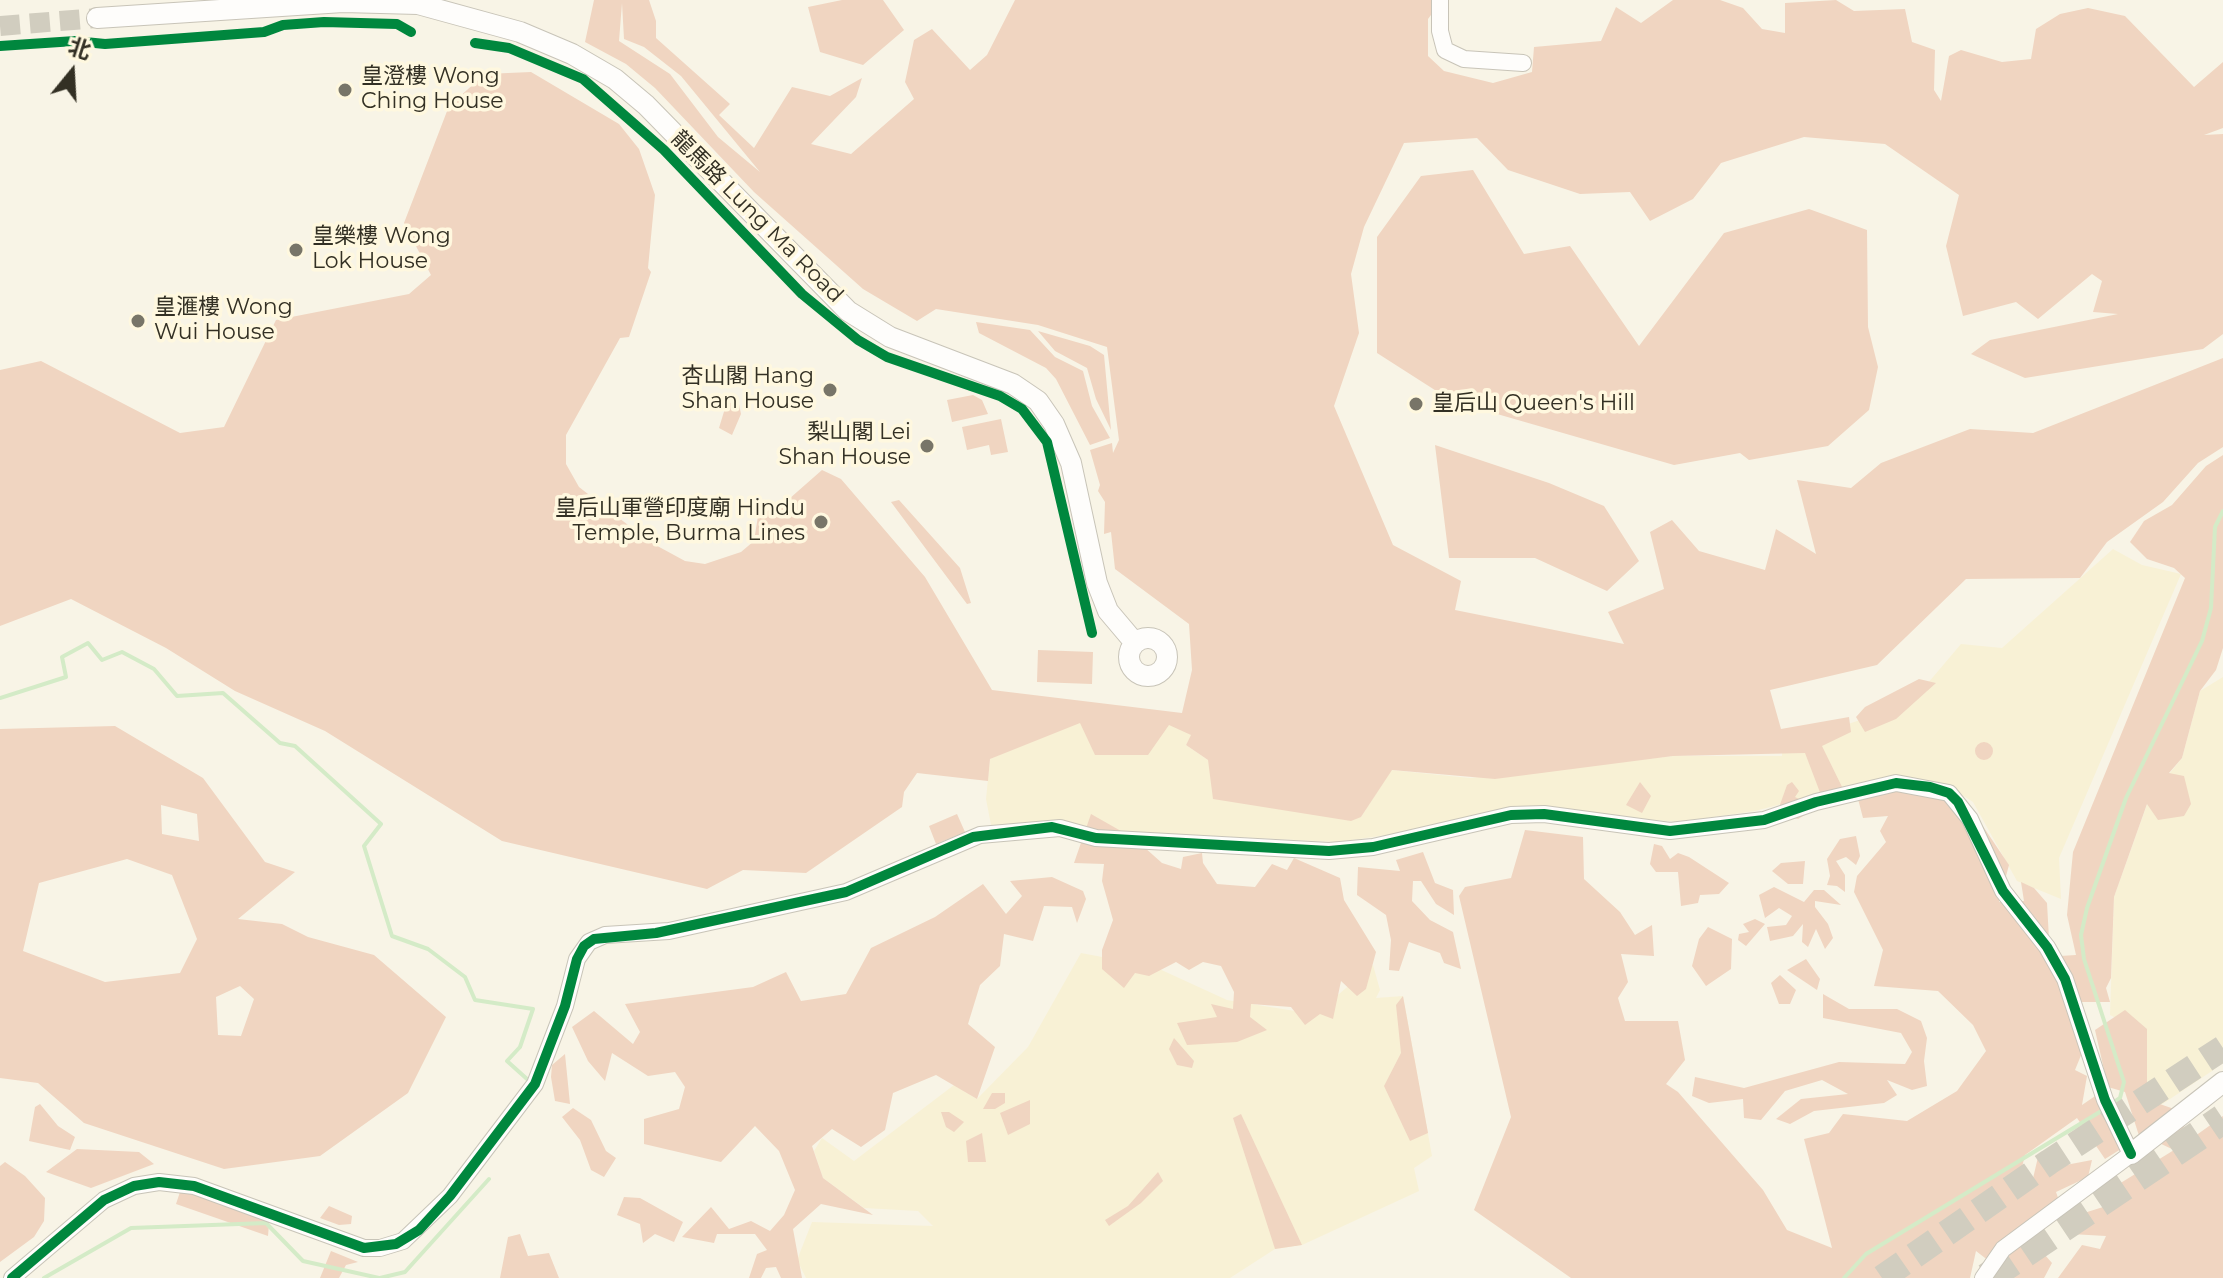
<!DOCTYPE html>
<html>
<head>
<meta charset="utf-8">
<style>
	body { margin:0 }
	#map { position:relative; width:2223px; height:1278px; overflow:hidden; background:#f8f4e6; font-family:Montserrat,"Noto Sans SC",sans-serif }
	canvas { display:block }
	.north { position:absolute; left:32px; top:32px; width:80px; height:80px; -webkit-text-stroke:6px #fff8df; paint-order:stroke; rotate:18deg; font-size:22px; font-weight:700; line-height:32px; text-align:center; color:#333024 }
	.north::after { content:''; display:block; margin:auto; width:28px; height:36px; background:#333024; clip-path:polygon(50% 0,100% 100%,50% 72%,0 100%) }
</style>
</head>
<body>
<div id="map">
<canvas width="2223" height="1278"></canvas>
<div class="north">北</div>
</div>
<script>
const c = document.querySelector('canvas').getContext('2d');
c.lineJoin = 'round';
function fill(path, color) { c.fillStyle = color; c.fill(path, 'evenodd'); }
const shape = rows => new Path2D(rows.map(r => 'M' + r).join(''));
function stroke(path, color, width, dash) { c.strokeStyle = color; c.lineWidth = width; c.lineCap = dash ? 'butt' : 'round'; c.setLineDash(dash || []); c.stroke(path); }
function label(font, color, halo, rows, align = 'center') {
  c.font = font + ' Montserrat,"Noto Sans SC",sans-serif'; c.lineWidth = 7; c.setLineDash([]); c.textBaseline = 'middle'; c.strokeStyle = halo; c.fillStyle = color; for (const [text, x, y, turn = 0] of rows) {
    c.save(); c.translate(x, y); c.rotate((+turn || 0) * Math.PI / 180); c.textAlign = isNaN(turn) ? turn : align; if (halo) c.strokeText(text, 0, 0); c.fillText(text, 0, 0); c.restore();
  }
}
const built = shape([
	[2113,549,2142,565,2181,574,2059,858,2061,899,2017,881,1973,802,1945,784,1884,777,1755,811,1679,822,1506,808,1430,829,1337,842,991,825,986,799,990,759,1032,739,1081,722,1169,724,1192,735,1186,745,1208,760,1361,817,1391,770,1470,778,1673,756,1782,756,1782,746,1911,703,1961,644,2002,648],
	[2223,677,2223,1058,2215,1069,2137,1121,2135,1028,2110,1015,2114,897,2149,799,2182,758,2200,691],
	[1081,953,1155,967,1227,1000,1301,1012,1339,994,1373,965,1380,990,1376,998,1403,996,1432,1156,1414,1168,1419,1191,1302,1245,1275,1249,1230,1278,806,1278,797,1260,812,1222,933,1226,918,1211,864,1208,823,1178,814,1151,822,1138,854,1161,954,1085,977,1099,1028,1047]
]);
const green = shape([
	[594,0,649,0,656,21,656,38,730,104,719,115,754,148,792,87,830,96,862,78,856,97,811,144,851,154,914,99,905,82,914,40,932,29,970,70,987,55,1015,0,1442,0,1428,19,1428,56,1444,71,1493,83,1532,72,1534,47,1601,41,1616,7,1641,23,1673,0,1720,0,1743,8,1762,29,1785,33,1785,3,1836,0,1854,11,1905,9,1912,42,1935,50,1934,90,1941,101,1949,56,1961,50,2002,62,2031,59,2036,29,2060,14,2088,8,2125,16,2194,87,2223,62,2223,128,2204,135,2223,134,2223,334,2203,349,2025,378,1971,354,1990,340,2118,314,2093,312,2102,281,2092,274,2038,319,2016,302,1963,316,1946,246,1959,195,1885,144,1804,137,1721,163,1693,199,1650,221,1630,192,1580,194,1508,170,1477,138,1404,143,1364,227,1351,274,1359,333,1334,406,1393,545,1461,581,1455,610,1624,644,1608,612,1664,589,1650,532,1672,520,1699,551,1765,570,1776,529,1816,554,1797,480,1851,488,1881,463,1970,429,2033,433,2223,358,2223,447,2198,463,2163,502,2107,542,2080,578,1966,579,1877,665,1770,690,1781,729,1849,717,1851,732,1822,746,1845,793,1821,795,1805,753,1673,756,1495,779,1392,770,1361,817,1351,821,1213,799,1208,760,1186,745,1191,735,1169,725,1148,755,1095,755,1080,723,990,759,988,781,917,773,904,792,902,807,806,873,743,870,707,889,502,841,325,731,235,691,166,648,71,599,0,626,0,370,41,361,180,433,224,427,276,320,409,294,431,275,404,223,449,106,485,74,531,72,619,124,639,149,655,195,648,268,651,272,629,337,620,338,566,435,566,464,579,487,650,542,685,561,705,564,741,552,754,541,758,516,789,499,822,470,841,479,925,577,992,690,1182,713,1192,670,1189,624,1115,569,1111,532,1104,534,1105,502,1098,491,1100,485,1090,450,1112,443,1113,453,1119,440,1107,347,1038,325,936,309,917,321,863,289,754,192,655,88,626,64,585,42],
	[622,3,624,39,644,47,681,76,760,172,718,137,670,74,619,41],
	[842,0,883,0,904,30,863,65,820,52,808,7],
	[1473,170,1524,254,1570,246,1639,346,1724,233,1809,209,1867,230,1868,327,1878,367,1869,410,1828,446,1749,460,1740,453,1674,465,1452,401,1377,353,1377,237,1421,176],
	[976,322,1030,330,1055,357,1083,371,1092,406,1110,438,1090,445,1056,379,1046,368,979,333],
	[1038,331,1090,346,1104,355,1111,430,1096,399,1087,368,1055,351],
	[973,395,982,400,988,414,952,422,947,400],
	[738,399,741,414,732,435,719,428,726,405],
	[1001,419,1008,452,991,455,989,445,967,450,962,427],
	[1435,445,1549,483,1604,506,1639,561,1607,591,1535,558,1449,558],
	[2223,455,2223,648,2216,670,2200,691,2182,758,2169,773,2184,776,2191,804,2184,816,2158,820,2147,804,2114,897,2111,978,2106,988,2110,1002,2080,1002,2086,1043,2075,1070,2087,1076,2082,1105,2101,1092,2121,1149,2105,1159,2077,1118,2025,1155,2021,1171,2031,1187,2038,1157,2050,1168,2092,1160,2088,1177,2056,1192,2064,1215,2030,1238,2052,1263,2044,1278,2011,1278,1976,1251,1970,1278,1571,1278,1474,1210,1511,1117,1459,896,1465,887,1511,878,1525,830,1583,837,1584,879,1620,912,1635,935,1652,925,1654,956,1621,954,1628,982,1618,998,1625,1021,1678,1021,1685,1060,1666,1084,1678,1092,1763,1190,1787,1230,1832,1248,1804,1139,1829,1133,1843,1114,1907,1121,1957,1091,1986,1051,1973,1025,1938,991,1874,986,1883,950,1854,892,1857,876,1886,842,1880,831,1888,816,1863,818,1858,799,1889,778,1945,784,1968,804,2009,865,1999,902,2024,901,2021,882,2034,888,2047,903,2049,939,2060,956,2076,955,2067,915,2073,852,2185,578,2174,568,2147,559,2130,542,2144,521,2172,505,2206,466],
	[899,500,960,568,971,603,967,604,891,502],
	[1038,650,1093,652,1092,684,1037,682],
	[1919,679,1936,683,1896,719,1865,732,1856,717,1865,707],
	[115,726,203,778,265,862,295,872,238,919,282,924,308,937,374,955,446,1017,408,1093,320,1156,224,1169,84,1123,38,1083,0,1078,0,729],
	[161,805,197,814,199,841,162,834],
	[127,859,172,875,197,939,180,973,105,982,23,951,39,883],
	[240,986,254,999,241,1036,218,1035,216,997],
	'1975 751a9 9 0 1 1 18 0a9 9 0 1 1-18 0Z',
	[1640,782,1651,796,1642,813,1626,805],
	[1792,782,1799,791,1795,797,1817,808,1798,819,1777,813,1787,785],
	[957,814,965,832,936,844,929,826],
	[1091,814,1135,839,1162,863,1181,869,1183,857,1202,853,1203,863,1217,884,1255,887,1272,864,1287,870,1294,858,1340,878,1344,900,1376,952,1366,989,1357,996,1341,981,1333,1019,1320,1014,1305,1025,1291,1007,1251,1004,1250,1017,1267,1030,1237,1042,1187,1045,1177,1023,1217,1017,1211,1004,1233,1009,1234,992,1221,966,1203,962,1189,970,1176,962,1149,976,1135,973,1124,988,1102,969,1102,950,1113,920,1102,881,1104,864,1074,863],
	[1856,836,1860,856,1856,865,1846,857,1836,861,1845,875,1845,892,1837,886,1827,885,1830,876,1827,859,1840,839],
	[1654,844,1662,846,1670,859,1678,853,1689,857,1729,883,1719,894,1700,895,1698,903,1681,906,1678,872,1656,872,1650,864],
	[1423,852,1435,883,1453,890,1454,915,1436,904,1421,881,1413,881,1412,901,1430,920,1453,932,1461,969,1444,963,1440,953,1409,942,1399,971,1389,970,1391,940,1386,915,1357,895,1358,867,1400,871,1396,860],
	[1805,861,1803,884,1788,884,1772,871,1781,863],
	[1052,877,1083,891,1086,899,1077,923,1072,907,1044,906,1033,941,1004,934,1000,966,980,985,968,1024,995,1047,977,1099,936,1075,893,1093,885,1130,861,1147,832,1129,812,1146,823,1178,873,1215,821,1204,793,1229,802,1278,781,1278,776,1267,766,1268,761,1278,749,1278,757,1254,767,1250,755,1234,717,1234,714,1243,682,1237,711,1207,729,1229,751,1221,770,1231,784,1215,795,1190,779,1151,755,1126,721,1162,644,1144,644,1119,679,1109,685,1087,675,1072,648,1076,612,1053,605,1081,588,1061,572,1027,594,1011,633,1044,640,1032,625,1004,753,987,786,972,801,1001,846,994,871,948,935,917,983,884,1006,914,1022,896,1010,881],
	[1774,887,1804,902,1814,890,1824,890,1841,905,1815,901,1815,907,1828,924,1833,938,1825,949,1816,929,1808,947,1802,942,1803,924,1793,936,1770,941,1767,927,1786,925,1792,916,1779,908,1765,918,1759,895],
	[1755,919,1765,924,1746,946,1738,940,1739,934,1749,932,1743,924],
	[1708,927,1732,939,1731,969,1706,986,1692,966,1699,939],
	[1806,959,1820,979,1817,990,1787,970],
	[1780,975,1796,990,1790,1004,1779,1004,1771,983],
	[1823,994,1849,1009,1897,1009,1921,1021,1927,1038,1924,1061,1927,1086,1912,1090,1887,1080,1897,1095,1884,1103,1814,1111,1790,1124,1776,1119,1801,1099,1848,1094,1822,1080,1785,1091,1761,1120,1744,1118,1743,1099,1709,1103,1692,1096,1695,1077,1744,1088,1839,1062,1905,1064,1912,1052,1901,1033,1823,1018],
	[1403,996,1428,1133,1410,1141,1384,1086,1401,1053,1396,1005],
	[2125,1010,2147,1029,2147,1110,2154,1102,2177,1110,2223,1093,2208,1108,2187,1120,2181,1134,2184,1144,2223,1116,2223,1278,2058,1278,2082,1245,2100,1249,2106,1236,2071,1234,2084,1213,2119,1202,2119,1184,2174,1150,2157,1142,2142,1145,2125,1092,2108,1087,2095,1030],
	[1174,1038,1194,1061,1192,1068,1177,1065,1169,1049],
	[565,1054,570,1104,555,1101,551,1077,552,1065],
	[992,1093,1005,1093,1005,1103,995,1109,983,1109],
	[1030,1100,1030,1124,1008,1135,1000,1113],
	[40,1104,58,1126,75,1137,70,1150,29,1141,35,1107],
	[573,1108,591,1120,606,1151,616,1158,604,1177,591,1170,580,1140,562,1117],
	[941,1112,949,1112,964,1122,954,1132,946,1127],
	[1241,1114,1302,1245,1275,1249,1233,1118],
	[982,1133,986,1162,968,1162,966,1141],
	[77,1149,139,1152,154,1164,91,1188,46,1172],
	[5,1162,25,1176,45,1198,44,1221,34,1237,0,1262,0,1166],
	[1158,1172,1163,1181,1141,1203,1109,1226,1105,1220,1128,1206],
	[184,1180,270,1212,268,1236,176,1204],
	[624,1197,640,1198,683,1222,674,1242,655,1234,643,1243,640,1224,617,1215],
	[329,1206,352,1216,351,1224,339,1225,320,1218],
	[520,1234,528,1256,549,1253,559,1278,500,1278,508,1237],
	[331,1251,358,1262,346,1265,339,1278,320,1278]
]);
const stream = shape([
	[0,698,66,677,62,657,88,643,102,660,122,652,154,669,177,696,223,693,280,743,295,746,381,824,364,846,392,936,428,949,465,977,475,1000,533,1009,520,1047,507,1061,527,1079],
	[2110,1105,2120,1098,2124,1082,2084,959,2081,935,2087,908,2126,798,2202,641,2211,608,2215,527,2223,511],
	[44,1278,131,1228,266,1223,303,1261,379,1278],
	[380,1278,405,1272,489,1179],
	[1844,1278,1866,1254,2103,1110]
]);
const tertiaryTunnel = shape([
	[0,26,97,18]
]);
const trunkTunnel = shape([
	[1882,1278,2049,1162,2223,1048]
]);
const motorwayTunnel = shape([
	[1987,1278,2223,1119]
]);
const minor = shape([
	[1440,0,1440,31,1445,50,1464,59,1523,63],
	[12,1278,104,1200,134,1186,159,1182,194,1186,364,1248,380,1248,403,1241,450,1196,535,1084,565,1006,577,959,589,942,605,935,669,931,846,892,980,835,1060,828,1096,838,1329,851,1373,847,1511,815,1544,814,1670,831,1764,820,1816,802,1896,783,1949,793,1970,819,2003,891,2047,947,2065,979,2105,1100,2131,1154,2003,1249,1983,1278]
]);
const tertiary = shape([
	[97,18,343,2,418,4,520,32,572,54,615,79,646,105,848,311,890,337,1013,384,1038,401,1054,424,1071,463,1097,583,1108,611,1135,643],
	'1129 657a19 19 0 1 1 38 0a19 19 0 1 1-38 0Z',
	[2131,1154,2223,1082]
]);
const cycleway = shape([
	[475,43,509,48,583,79,664,150,802,294,858,340,887,357,1000,396,1022,409,1047,442,1092,633],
	[0,46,75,41,105,44,264,32,283,25,324,22,397,24,411,32],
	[12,1278,104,1200,134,1186,159,1182,194,1186,364,1248,396,1244,419,1230,450,1196,535,1084,565,1006,577,959,584,946,594,939,656,933,846,892,973,837,1052,827,1096,838,1329,851,1373,847,1511,815,1544,814,1670,831,1764,820,1816,802,1896,783,1930,787,1949,793,1958,802,2003,891,2047,947,2065,979,2105,1100,2131,1154]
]);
const markers = [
	[345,90,8,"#787568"],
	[296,250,8,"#787568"],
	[138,321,8,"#787568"],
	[830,390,8,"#787568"],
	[1416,404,8,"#787568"],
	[927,446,8,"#787568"],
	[821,522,8,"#787568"]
];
const poiNames = [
	["皇澄樓 Wong",361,77],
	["Ching House",361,102],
	["皇樂樓 Wong",312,237],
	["Lok House",312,262],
	["皇滙樓 Wong",154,308],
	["Wui House",154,333],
	["杏山閣 Hang",814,377,"right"],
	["Shan House",814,402,"right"],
	["皇后山 Queen's Hill",1432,404],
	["梨山閣 Lei",911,433,"right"],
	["Shan House",911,458,"right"],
	["皇后山軍營印度廟 Hindu",805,509,"right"],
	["Temple, Burma Lines",805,534,"right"]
];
const streetNames = [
	["龍馬路 Lung Ma Road",757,217,45]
];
fill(built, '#f8f1d5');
fill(green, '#f0d5c1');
stroke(stream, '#d4ebc7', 4);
stroke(tertiaryTunnel, '#d1cdbf', 20, [20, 10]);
stroke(trunkTunnel, '#d1cdbf', 26, [26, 13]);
stroke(motorwayTunnel, '#d1cdbf', 30, [30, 15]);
stroke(minor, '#c8c4b8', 18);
stroke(tertiary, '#c8c4b8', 22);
stroke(minor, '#fefdfb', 16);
stroke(tertiary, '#fefdfb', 20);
stroke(cycleway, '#00873e', 10);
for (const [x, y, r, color] of markers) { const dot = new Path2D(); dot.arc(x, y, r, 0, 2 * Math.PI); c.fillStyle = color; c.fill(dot); stroke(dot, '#fff8df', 3); }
label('22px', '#333024', '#fff8df', poiNames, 'left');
label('22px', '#333024', '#fff8df', streetNames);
</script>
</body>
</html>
